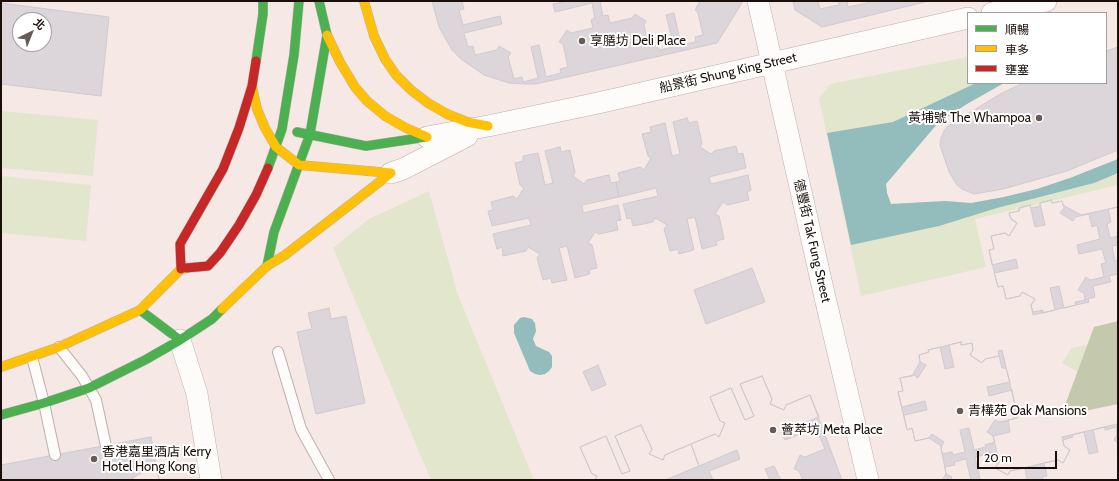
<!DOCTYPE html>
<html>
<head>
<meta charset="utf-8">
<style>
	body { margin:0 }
	#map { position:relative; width:1119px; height:481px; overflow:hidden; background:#f6e8e4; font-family:Cabin,"Noto Sans TC",sans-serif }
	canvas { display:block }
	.frame { position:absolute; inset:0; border:2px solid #1b0e09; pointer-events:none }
	.legend { position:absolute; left:967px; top:12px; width:140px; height:72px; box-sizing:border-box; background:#fff; border:1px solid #a49f9d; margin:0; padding:5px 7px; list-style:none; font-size:12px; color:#1b0e09 }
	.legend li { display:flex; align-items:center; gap:8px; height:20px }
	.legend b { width:20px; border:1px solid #a49f9d }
	.north { position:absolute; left:12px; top:12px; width:40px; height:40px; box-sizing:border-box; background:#fff; border:1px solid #a49f9d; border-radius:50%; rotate:43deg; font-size:11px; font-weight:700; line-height:16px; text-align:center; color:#1b0e09 }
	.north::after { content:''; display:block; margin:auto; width:14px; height:18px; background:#685a56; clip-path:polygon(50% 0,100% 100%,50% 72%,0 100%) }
	.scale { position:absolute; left:977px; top:451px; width:80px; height:18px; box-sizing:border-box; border:2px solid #1b0e09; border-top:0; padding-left:5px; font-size:12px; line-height:14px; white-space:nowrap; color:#1b0e09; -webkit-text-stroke:3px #fff; paint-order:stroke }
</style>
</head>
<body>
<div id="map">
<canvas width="1119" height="481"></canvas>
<div class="frame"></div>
<ul class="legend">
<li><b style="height:5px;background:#4caf50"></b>順暢</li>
<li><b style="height:5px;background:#ffc107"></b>車多</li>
<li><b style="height:5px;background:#c62828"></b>壅塞</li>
</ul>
<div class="north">北</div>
<div class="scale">20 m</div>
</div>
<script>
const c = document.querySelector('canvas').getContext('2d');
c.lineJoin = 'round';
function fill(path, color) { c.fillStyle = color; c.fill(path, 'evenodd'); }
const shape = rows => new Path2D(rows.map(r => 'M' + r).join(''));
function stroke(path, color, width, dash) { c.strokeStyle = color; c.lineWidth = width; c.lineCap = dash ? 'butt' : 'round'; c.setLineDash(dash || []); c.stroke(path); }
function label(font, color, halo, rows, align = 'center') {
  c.font = font + ' Cabin,"Noto Sans TC",sans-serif'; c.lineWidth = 4; c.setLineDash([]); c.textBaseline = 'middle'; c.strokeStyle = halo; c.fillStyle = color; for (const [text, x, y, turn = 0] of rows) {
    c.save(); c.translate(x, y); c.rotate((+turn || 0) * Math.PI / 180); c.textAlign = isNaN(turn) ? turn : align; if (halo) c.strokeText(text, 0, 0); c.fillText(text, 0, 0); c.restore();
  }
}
const green = shape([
	[968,57,968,83,1004,83,967,104,938,123,886,184,887,193,891,204,945,201,971,203,1004,197,1037,189,1070,178,1118,159,1118,185,975,219,986,267,861,296,819,98,830,84],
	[1,111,98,120,93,176,1,168],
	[1,176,91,185,86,241,1,233],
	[429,191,458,295,534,480,431,480,333,248,369,219],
	[1091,344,1089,379,1062,363,1072,348]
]);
const forest = shape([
	[1118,321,1118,404,1061,416,1094,327]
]);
const water = shape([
	[976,83,1004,83,967,104,938,123,886,184,887,193,891,204,945,201,971,203,1004,197,1037,189,1070,178,1118,159,1118,173,1094,183,997,208,939,226,851,245,827,133,893,122],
	[524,317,532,319,535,323,536,331,533,339,536,346,549,352,552,356,552,367,549,371,545,374,540,375,535,374,530,371,514,333,514,325,520,318]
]);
const building = shape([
	[432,1,741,1,742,3,717,43,536,84,523,84,509,83,484,75,461,59,452,50,439,27,432,1],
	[462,1,568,1,553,4,555,12,592,3,595,18,591,20,593,28,571,33,567,30,559,42,563,44,568,67,560,69,561,73,546,77,539,45,531,47,538,78,523,82,522,77,514,79,508,57,511,53,499,46,497,50,475,55,473,46,468,47,464,33,502,24,500,16,463,25,459,10,464,9,462,1],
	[600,1,700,1,695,10,698,13,703,35,695,37,696,42,681,45,674,13,666,15,674,47,659,50,657,45,649,48,644,25,646,21,635,14,632,18,610,23,608,15,603,16,600,1],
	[793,1,929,1,822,27,795,10,793,1],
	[818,1,839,1,839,5,820,9,818,1],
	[847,1,867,1,867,3,848,7,847,1],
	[1,3,109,17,101,96,1,84,1,3],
	[20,20,44,20,44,44,20,44,20,20],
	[1118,47,1118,150,1067,171,1003,189,974,194,962,189,957,185,949,172,940,145,941,138,944,131,948,126,1000,94,1023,83,1106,83,1106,51,1118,47],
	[687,118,689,123,697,121,702,143,700,147,711,154,714,151,736,146,738,154,743,153,746,168,709,177,711,184,748,175,751,190,747,192,749,200,727,205,723,202,715,214,719,216,724,239,716,241,717,245,702,249,695,217,687,219,694,250,679,254,678,249,670,251,664,229,667,225,655,218,653,222,633,226,631,218,627,219,623,204,658,196,656,188,619,197,616,182,620,181,618,173,640,167,644,170,651,158,648,156,642,134,651,132,650,127,665,123,672,156,680,154,673,122,687,118],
	[560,147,561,152,570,150,575,172,573,176,584,184,587,180,609,175,611,183,616,182,619,197,582,205,583,213,618,205,621,220,616,221,618,230,599,234,595,232,588,243,592,245,597,268,589,270,590,274,575,278,567,246,559,248,567,280,552,283,551,278,543,280,537,258,540,254,528,247,526,251,503,256,502,247,497,249,493,234,531,225,529,218,492,226,488,211,493,210,491,202,513,196,517,199,524,188,520,185,515,163,523,161,523,156,538,153,545,185,553,183,545,151,560,147],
	[1051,200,1052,203,1062,201,1064,208,1060,213,1073,221,1075,217,1089,214,1092,227,1097,225,1100,239,1077,245,1079,254,1102,249,1106,263,1101,264,1104,277,1090,280,1086,277,1078,290,1084,293,1085,300,1075,302,1076,305,1064,308,1059,286,1050,288,1055,310,1043,313,1043,310,1033,312,1031,305,1035,299,1022,292,1020,296,1006,299,1003,286,998,287,994,273,1018,268,1016,259,992,265,989,250,994,249,991,236,1005,233,1009,236,1017,223,1011,219,1009,213,1019,211,1019,208,1030,205,1035,227,1045,225,1040,203,1051,200],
	[1051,200,1052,203,1062,201,1063,205,1081,215,1118,207,1118,274,1109,276,1111,282,1093,286,1095,297,1088,299,1089,302,1033,315,1031,305,1035,299,1022,292,1020,296,1006,299,1003,286,998,287,989,250,994,249,991,236,1005,233,1009,236,1017,223,1011,219,1009,213,1019,211,1019,208,1030,205,1031,208,1040,206,1040,203,1051,200],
	[1118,207,1118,236,1110,238,1107,224,1111,222,1108,209,1118,207],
	[1118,245,1118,260,1115,261,1112,246,1118,245],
	[752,268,765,302,706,324,694,290,752,268],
	[329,308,331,319,346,316,365,403,316,414,297,332,312,329,308,313,329,308],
	[961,342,961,345,972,343,973,350,970,355,982,363,985,359,999,356,1002,368,1006,368,1010,382,987,387,989,396,1012,390,1015,405,1011,406,1014,419,999,422,995,420,987,432,993,436,995,442,985,445,986,447,974,450,969,428,960,430,965,452,953,455,952,452,942,454,941,447,944,442,932,434,929,438,915,441,912,428,907,430,904,415,927,410,925,401,902,407,898,392,903,391,900,378,914,375,918,378,926,365,920,362,919,355,929,352,928,350,940,347,945,369,954,367,949,345,961,342],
	[961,342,961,345,972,343,973,350,970,355,982,363,985,359,999,356,998,351,1002,350,1018,418,1008,420,1010,432,993,436,999,462,995,468,1008,475,1010,471,1044,463,1058,460,1063,463,1070,450,1064,446,1062,437,1117,424,1118,480,942,480,946,474,941,447,941,446,929,438,915,441,912,428,907,430,898,392,903,391,900,378,912,376,920,362,919,355,929,352,928,350,961,342],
	[598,365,606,385,592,391,583,372,598,365],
	[762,376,772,399,770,404,784,410,786,405,810,395,819,417,781,432,785,440,816,428,825,449,805,457,800,455,794,469,799,471,803,480,781,480,774,466,765,469,770,480,713,480,709,471,740,459,737,450,699,466,691,444,715,434,719,437,725,423,720,421,710,397,731,388,745,420,754,416,740,384,762,376],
	[762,376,772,399,770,404,784,410,786,405,810,395,842,480,595,480,597,476,592,474,580,447,606,436,622,474,630,471,615,436,641,425,652,449,649,454,663,460,665,455,715,434,719,437,725,423,720,421,710,397,731,388,745,420,754,416,740,384,762,376],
	[641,425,652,449,649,454,663,460,665,455,691,444,699,466,665,480,595,480,597,476,592,474,580,447,606,436,622,474,630,471,615,436,641,425],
	[1105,427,1105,430,1116,427,1117,434,1114,440,1118,443,1118,480,1043,480,1042,477,1047,476,1044,463,1058,460,1063,463,1070,450,1064,446,1063,440,1073,437,1072,435,1084,432,1089,454,1098,452,1093,430,1105,427],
	[151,437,159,480,1,480,1,465,151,437],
	[987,454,987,457,998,455,999,462,995,468,1008,475,1010,471,1025,468,1027,480,976,480,980,479,975,457,987,454],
	[966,459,971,480,950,480,952,477,946,474,945,467,955,465,954,462,966,459],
	[156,464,159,480,130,480,156,464]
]);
const lane = shape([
	[59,347,82,376,96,400,106,446],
	[278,352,301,429,329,480],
	[32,357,44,403,55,455]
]);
const street = shape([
	[758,1,823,289,868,480],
	[992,13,1046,1],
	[427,137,488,126,598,103,968,18],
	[391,173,403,169,467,136],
	[180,340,197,394,211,480]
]);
const fast = shape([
	[256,61,263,14,263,1],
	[297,132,366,146,426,137],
	[268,168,282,129,294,55,299,1],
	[267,266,274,232,310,134,327,35,319,1],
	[140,310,180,340],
	[1,415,44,403,89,388,145,360,180,340,212,319,222,309]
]);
const slow = shape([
	[364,1,374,36,385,59,396,75,411,90,428,103,447,114,467,122,488,126],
	[327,35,340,62,355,87,367,101,385,116,406,128,427,137],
	[252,86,257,109,265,128,276,147,299,165,391,173],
	[222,309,267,266,285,255,391,173],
	[1,367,59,347,140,310,181,269,186,268]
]);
const jam = shape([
	[186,268,208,266,220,253,239,225,256,195,268,168],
	[181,269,180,244,223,169,239,128,252,86,256,61]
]);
const markers = [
	[582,41,4,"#685a56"],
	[1039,118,4,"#685a56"],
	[960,411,4,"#685a56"],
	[773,430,4,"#685a56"],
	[94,459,4,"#685a56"]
];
const poiNames = [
	["享膳坊 Deli Place",590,41],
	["黃埔號 The Whampoa",1031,118,"right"],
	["青樺苑 Oak Mansions",968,411],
	["薈萃坊 Meta Place",781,430],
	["香港嘉里酒店 Kerry",102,452],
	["Hotel Hong Kong",102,467]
];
const streetNames = [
	["船景街 Shung King Street",728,73,-13],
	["德豐街 Tak Fung Street",812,241,77]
];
fill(green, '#e2e6cc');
fill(forest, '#c4c9ae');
fill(water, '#93bcbc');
fill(building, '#dcd5da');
stroke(building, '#d0cacf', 1);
stroke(lane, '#bdb0ab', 12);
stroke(street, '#bdb0ab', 22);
stroke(fast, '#bdb0ab', 10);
stroke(slow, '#bdb0ab', 10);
stroke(jam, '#bdb0ab', 10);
stroke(lane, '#fefcfb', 10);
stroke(street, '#fefcfb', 21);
stroke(fast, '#4caf50', 9);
stroke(slow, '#ffc107', 9);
stroke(jam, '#c62828', 9);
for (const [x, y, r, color] of markers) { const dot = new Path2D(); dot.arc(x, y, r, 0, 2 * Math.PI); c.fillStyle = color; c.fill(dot); stroke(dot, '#fff', 1.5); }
label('13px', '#1b0e09', '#fff', poiNames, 'left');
label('13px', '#1b0e09', '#fff', streetNames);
</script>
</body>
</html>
